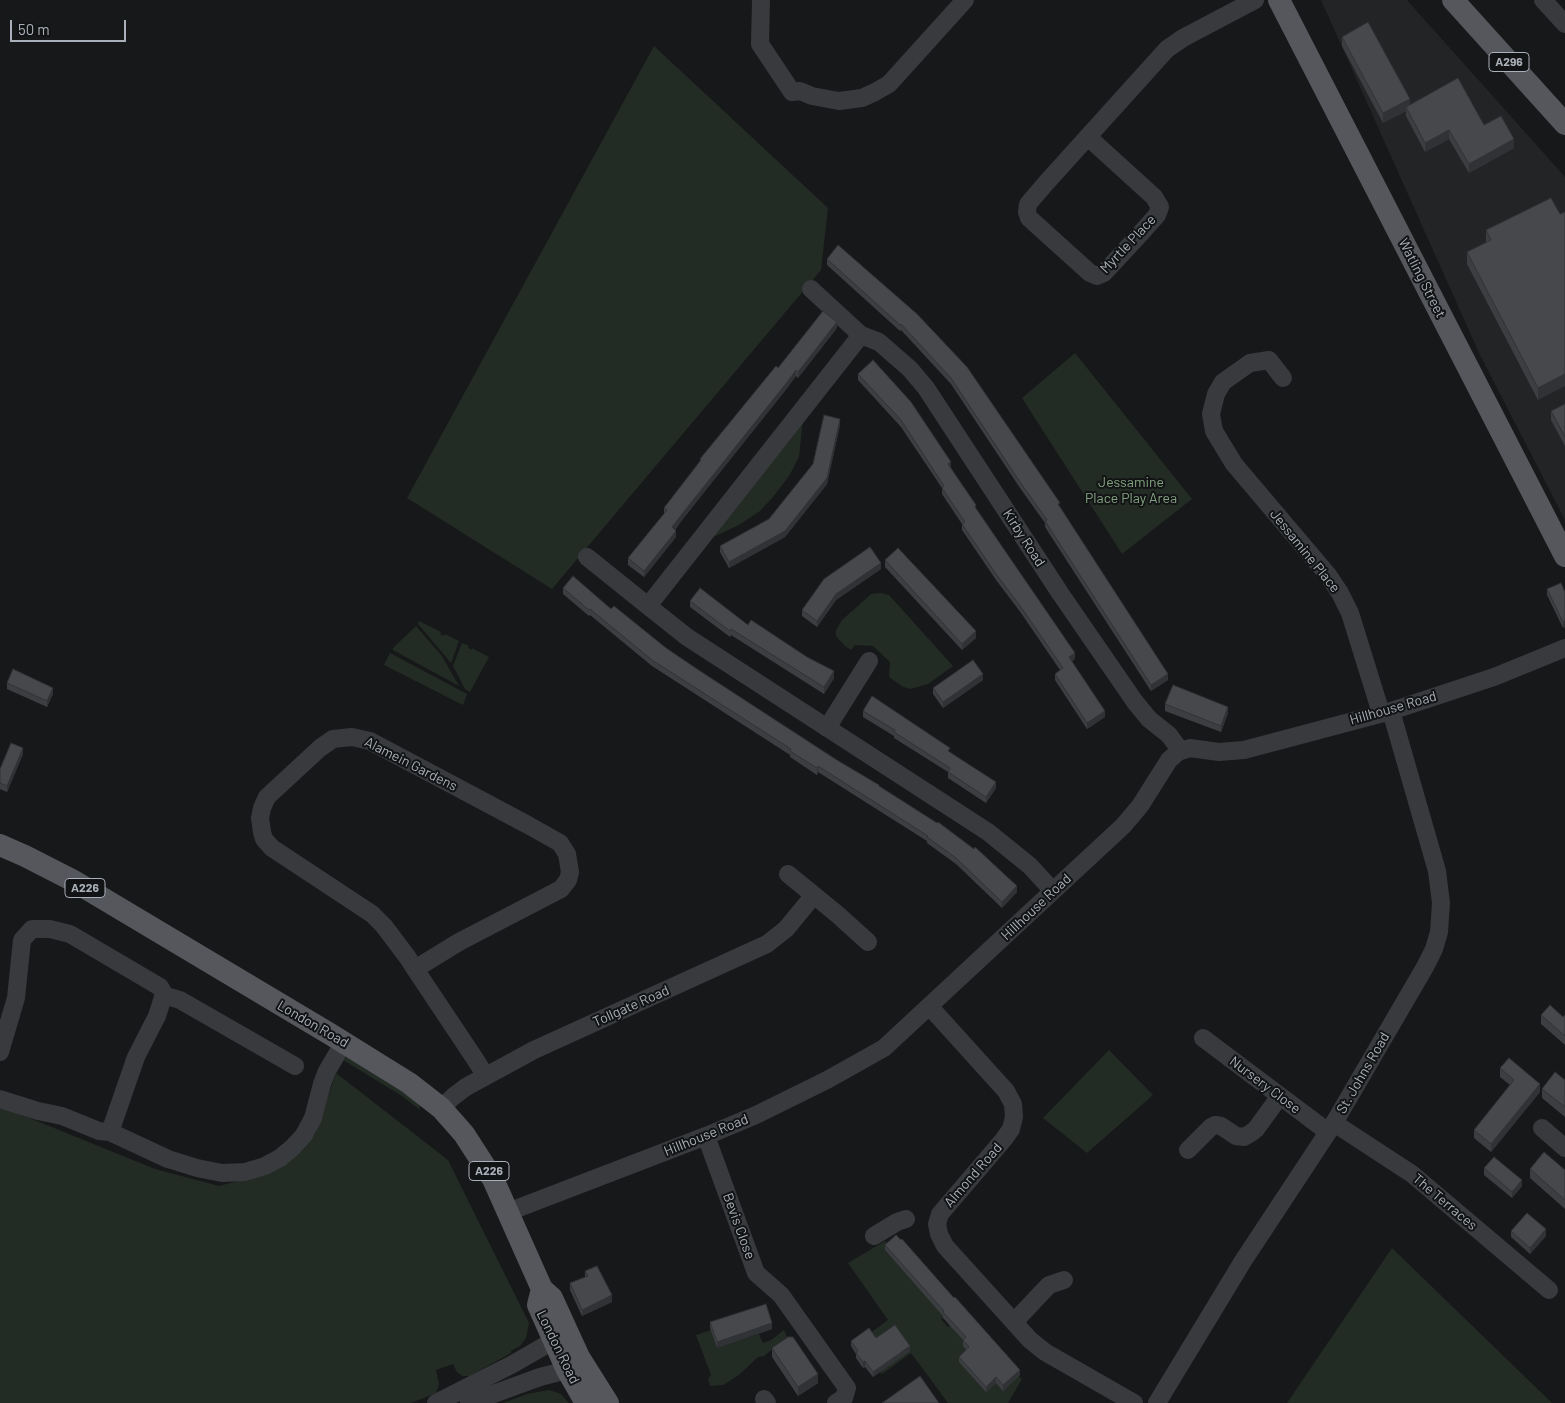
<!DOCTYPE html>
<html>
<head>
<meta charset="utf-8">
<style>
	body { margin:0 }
	#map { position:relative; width:1565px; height:1403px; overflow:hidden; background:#171819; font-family:Barlow,sans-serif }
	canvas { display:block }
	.scale { position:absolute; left:10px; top:20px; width:116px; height:22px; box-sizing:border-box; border:2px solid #aab0b9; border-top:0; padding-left:6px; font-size:15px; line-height:18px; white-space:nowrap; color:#aab0b9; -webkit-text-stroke:4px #121314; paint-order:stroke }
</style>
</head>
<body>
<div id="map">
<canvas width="1565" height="1403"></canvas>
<div class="scale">50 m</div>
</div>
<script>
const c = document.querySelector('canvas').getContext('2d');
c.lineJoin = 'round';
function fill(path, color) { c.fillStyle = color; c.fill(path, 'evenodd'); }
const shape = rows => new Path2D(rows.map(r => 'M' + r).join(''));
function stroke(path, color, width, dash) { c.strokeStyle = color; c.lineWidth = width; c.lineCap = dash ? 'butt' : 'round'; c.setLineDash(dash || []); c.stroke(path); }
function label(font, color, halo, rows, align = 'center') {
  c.font = font + ' Barlow,sans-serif'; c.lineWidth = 4; c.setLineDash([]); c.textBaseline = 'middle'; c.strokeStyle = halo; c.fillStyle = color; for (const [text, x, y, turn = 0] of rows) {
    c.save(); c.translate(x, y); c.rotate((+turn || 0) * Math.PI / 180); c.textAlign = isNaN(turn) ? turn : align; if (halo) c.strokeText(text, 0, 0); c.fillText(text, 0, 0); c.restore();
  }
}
const built = shape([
	[1321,0,1407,0,1565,177,1565,520,1480,355]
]);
const green = shape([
	[654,46,828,208,821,270,552,589,407,498],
	[1075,353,1192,499,1122,554,1022,398],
	[804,408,799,457,789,476,773,497,760,511,739,525,698,544],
	[881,593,889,595,953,666,928,684,911,689,903,687,889,677,890,662,873,646,855,645,851,650,845,646,836,636,836,630,842,620,871,594],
	[419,621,441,632,440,634,444,636,445,634,459,641,451,663,418,624],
	[416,626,442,656,459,686,393,650,393,648],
	[462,643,469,646,468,648,472,650,472,648,489,657,470,692,465,689,453,666],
	[390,653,467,694,463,705,384,665],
	[1109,1050,1153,1095,1087,1153,1043,1118],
	[347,1057,419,1102,420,1110,402,1096,343,1060],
	[336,1073,448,1160,529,1323,526,1338,520,1346,511,1351,511,1353,470,1376,462,1376,457,1372,453,1364,436,1370,439,1384,436,1393,411,1403,0,1403,0,1106,155,1169,219,1186,273,1172,315,1135],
	[885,1241,890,1246,885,1250,945,1316,941,1319,948,1327,952,1324,1022,1379,1008,1403,948,1403,911,1353,882,1374,880,1372,897,1360,869,1334,888,1320,848,1263],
	[1392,1248,1552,1403,1287,1403],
	[711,1330,717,1348,759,1334,763,1343,771,1340,784,1330,787,1337,764,1356,758,1357,739,1375,723,1385,710,1386,708,1379,711,1375,696,1335],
	[549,1390,561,1394,569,1403,503,1403,527,1394]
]);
const minor = shape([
	[761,0,760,44,792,92,800,91,812,96,839,101,862,98,875,92,889,84,965,0],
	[1543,0,1565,24],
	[1088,137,1154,197,1160,207,1157,215,1141,233,1104,273,1097,276,1090,273,1029,218,1027,212,1028,204,1046,183,1167,49,1183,38,1255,0],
	[811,289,861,335],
	[1283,378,1269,360,1250,363,1223,382,1216,394,1211,414,1214,431,1234,464,1328,575,1340,593,1350,613,1381,713],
	[587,557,648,606],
	[827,728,869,661],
	[788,874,837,914,868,942],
	[1053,891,1030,866,988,832,687,637,648,606,861,335,879,342,910,369,926,388,1060,593,1135,702,1149,719,1169,735,1180,750],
	[415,969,459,942,561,889,568,880,570,872,567,854,560,843,528,825,370,741,352,737,333,739,320,748,267,797,262,808,260,818,262,832,264,839,272,848,372,914,384,926,408,958,415,969,475,1059,482,1070,486,1076],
	[163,998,170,997,180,1000,295,1066],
	[930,1007,1006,1091,1013,1104,1014,1117,1011,1129,1004,1139,940,1214,937,1224,939,1234,945,1246,1030,1340,1045,1352,1134,1403],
	[1203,1038,1328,1132],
	[0,1052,16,998,22,940,32,929,50,929,70,934,160,987,164,994,157,1016,136,1057,110,1132],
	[0,1099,38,1111,62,1116,99,1131,110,1132,168,1159,197,1168,222,1173,245,1172,265,1166,280,1158,292,1148,304,1135,313,1118,322,1084,327,1071,344,1042],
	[441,1108,454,1096,466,1087,534,1050,767,944,786,929,814,895],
	[1334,1123,1412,1174,1549,1290],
	[1542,1128,1565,1148],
	[706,1136,756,1273,781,1295,847,1388,844,1398,836,1403],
	[1188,1150,1211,1127,1215,1125,1221,1126,1236,1136,1244,1137,1251,1133,1256,1129,1280,1096],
	[508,1212,706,1136,756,1115,827,1080,884,1048,1123,826,1140,806,1169,760,1178,752,1190,748,1219,752,1244,750,1391,711,1494,677,1565,648],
	[874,1236,897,1222,906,1219],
	[1014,1322,1049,1285,1064,1280],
	[764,1399,767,1403],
	[436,1403,513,1364,565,1334],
	[469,1403,540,1377,567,1370,574,1362],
	[1157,1403,1243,1261,1334,1123,1425,967,1434,949,1439,932,1441,903,1437,871,1391,711]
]);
const major = shape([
	[1279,0,1565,556],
	[1453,0,1565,124],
	[0,845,25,856,72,880,330,1034,409,1083,441,1108,464,1134,493,1179,542,1289,552,1298,579,1357,608,1403],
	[542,1289,538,1305,567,1370,586,1403]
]);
const wall = shape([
	[1342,37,1410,105,1484,125,1514,148,1469,173,1449,139,1425,152,1406,116,1406,111,1383,123,1342,46],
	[1551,198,1538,400,1467,264,1467,252,1486,243,1486,230],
	[827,259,917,314,1060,507,1168,680,1151,691,1045,527,1045,523,1020,488,951,384,901,330,900,331,827,265],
	[837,328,798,378,796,376,788,387,682,520,675,530,676,537,644,577,628,565,628,558,664,514,664,508,700,461,700,459,778,368],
	[858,374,951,468,976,509,1075,659,1072,661,1105,717,1087,729,1055,680,1055,674,1060,670,1021,613,996,580,962,530,962,524,942,494,942,488,901,427,858,380],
	[1565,404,1565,446,1551,420,1551,411],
	[840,425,827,484,785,537,729,568,720,552,720,546,769,519,813,464],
	[885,560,976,638,962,650,885,567],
	[881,569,836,600,817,627,802,616,802,610],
	[563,588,611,609,666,648,700,671,879,787,1017,892,1002,908,956,864,927,843,927,841,818,772,817,775,790,757,790,755,652,666,590,615,589,616,563,594],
	[1547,589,1565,592,1563,628,1547,595],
	[690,601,834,678,824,694,731,635,730,637,690,607],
	[983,680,943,708,933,694,933,688],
	[7,683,53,694,47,707,7,689],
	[1165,704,1228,713,1221,732,1165,711],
	[863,711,950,752,996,788,986,803,948,778,948,772,894,738,894,736,863,717],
	[23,754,7,792,0,789,0,769],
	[1541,1015,1563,1017,1565,1015,1565,1045,1541,1024],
	[1500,1068,1540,1092,1491,1152,1474,1138,1474,1130,1510,1085,1500,1077],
	[1565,1080,1565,1117,1542,1098,1542,1089],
	[1484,1168,1522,1186,1512,1198,1484,1175],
	[1530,1169,1565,1170,1565,1209,1530,1178],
	[1511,1231,1546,1236,1530,1254,1511,1237],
	[885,1245,1020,1375,1003,1391,996,1383,986,1392,959,1362,959,1357,966,1350,963,1346,963,1340,943,1318,943,1316,885,1250],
	[585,1271,612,1302,582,1316,570,1290,570,1283,585,1277],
	[710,1322,772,1329,717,1348,710,1328],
	[876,1338,910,1351,873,1377,865,1367,863,1368,856,1358,856,1354,851,1346,851,1341],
	[772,1348,818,1383,798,1396,772,1357]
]);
const shadedWall = shape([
	[1410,99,1410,108,1406,107,1406,111,1383,123,1383,113],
	[1449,130,1449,139,1425,152,1425,143],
	[1514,139,1514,148,1469,173,1469,164],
	[837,322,837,328,798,378,798,372],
	[796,370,796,376,672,533,672,527],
	[1565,374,1565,386,1538,400,1538,388],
	[840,419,840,425,827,484,785,537,729,568,729,562,785,531],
	[951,462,951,468,948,470,948,464],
	[676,531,676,537,644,577,644,571],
	[881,563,881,569,836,600,817,627,817,621,836,594],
	[1565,621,1565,627,1563,628,1563,622],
	[976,631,976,638,962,650,962,644],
	[1075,653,1075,659,1069,663,1069,657],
	[834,671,834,678,824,694,824,687],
	[983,674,983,680,943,708,943,702],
	[1168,674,1168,680,1151,691,1151,685],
	[53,688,53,694,47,707,47,701],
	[1228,707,1228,713,1221,732,1221,726],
	[1105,711,1105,717,1087,729,1087,723],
	[23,748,23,754,7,792,7,786],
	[818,766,818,772,817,775,817,768],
	[996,782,996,788,986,803,986,797],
	[1017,886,1017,892,1002,908,1002,902],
	[1540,1084,1540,1092,1491,1152,1491,1144],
	[1522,1180,1522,1186,1512,1198,1512,1192],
	[1546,1229,1546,1236,1530,1254,1530,1248],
	[612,1295,612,1302,582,1316,582,1310],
	[772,1323,772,1329,717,1348,717,1342],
	[910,1346,910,1351,873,1377,873,1372],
	[865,1361,865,1367,863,1368,863,1362],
	[1020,1370,1020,1375,1003,1391,1003,1385],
	[818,1374,818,1383,798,1396,798,1387],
	[996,1377,996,1383,986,1392,986,1387]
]);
const building = shape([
	[1368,22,1410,99,1383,113,1342,37,1368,22],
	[1458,78,1484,125,1501,116,1514,139,1469,164,1449,130,1425,143,1406,107,1458,78],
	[1551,198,1560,214,1565,212,1565,374,1538,388,1467,252,1491,240,1486,230,1551,198],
	[838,245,917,314,967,367,1060,503,1058,504,1168,674,1151,685,1045,521,1047,520,1020,482,951,378,901,324,900,325,827,259,838,245],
	[823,311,837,322,798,372,796,370,788,381,682,514,672,527,676,531,644,571,628,558,667,510,664,508,701,460,700,459,776,366,778,368,823,311],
	[873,360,911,402,951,462,948,464,976,505,975,507,1075,653,1069,657,1105,711,1087,723,1055,674,1063,668,1021,607,996,574,962,524,965,522,942,488,944,486,901,420,858,374,873,360],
	[1565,404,1565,437,1551,411,1565,404],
	[824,415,840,419,827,478,785,531,729,562,720,546,769,519,813,464,824,415],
	[870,547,881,563,836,594,817,621,802,610,824,579,870,547],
	[898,548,976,631,962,644,885,560,898,548],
	[573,576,611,609,614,606,666,648,700,671,835,759,879,785,879,786,937,823,938,822,974,849,975,847,1017,886,1002,902,956,858,927,837,928,836,818,766,817,768,790,751,791,749,652,660,590,609,589,610,563,588,573,576],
	[1561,583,1565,592,1565,621,1563,622,1547,589,1561,583],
	[700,588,748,625,751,620,807,657,834,671,824,687,731,629,730,631,690,601,700,588],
	[973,660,983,674,943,702,933,688,973,660],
	[13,669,53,688,47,701,7,683,13,669],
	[1173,685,1228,707,1221,726,1165,704,1173,685],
	[872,696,950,748,948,751,996,782,986,797,948,772,950,768,894,732,895,730,863,711,872,696],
	[11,743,23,748,7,786,0,783,0,769,11,743],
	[1550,1005,1563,1017,1565,1015,1565,1036,1541,1015,1550,1005],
	[1509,1058,1540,1084,1491,1144,1474,1130,1514,1080,1500,1068,1509,1058],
	[1555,1072,1565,1080,1565,1107,1542,1089,1555,1072],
	[1544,1152,1565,1170,1565,1200,1530,1169,1544,1152],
	[1494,1157,1522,1180,1512,1192,1484,1168,1494,1157],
	[1527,1213,1546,1229,1530,1248,1511,1231,1527,1213],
	[896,1235,901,1240,902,1239,954,1298,955,1297,1020,1370,1003,1385,996,1377,986,1387,959,1357,969,1347,963,1340,966,1337,943,1312,944,1311,885,1245,896,1235],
	[597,1266,612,1295,582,1310,570,1283,588,1276,585,1271,597,1266],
	[766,1304,772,1323,717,1342,710,1322,766,1304],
	[895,1325,910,1346,873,1372,865,1361,863,1362,856,1353,858,1351,851,1341,869,1328,876,1338,895,1325],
	[788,1337,793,1337,818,1374,798,1387,772,1348,788,1337],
	[920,1376,939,1403,882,1403,920,1376]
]);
const shields = [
	[1509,62,40],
	[85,888,40],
	[489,1171,40]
];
const shieldNames = [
	["A296",1509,62],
	["A226",85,888],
	["A226",489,1171]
];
const streetNames = [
	["Myrtle Place",1128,244,-47],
	["Watling Street",1422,278,63],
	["Kirby Road",1024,538,57],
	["Jessamine Place",1305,551,51],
	["Hillhouse Road",1393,708,-16],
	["Alamein Gardens",411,764,27],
	["Hillhouse Road",1036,907,-43],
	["Tollgate Road",631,1006,-24],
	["London Road",313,1024,30],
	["St. Johns Road",1363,1073,-60],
	["Nursery Close",1265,1085,37],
	["Hillhouse Road",706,1135,-22],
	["Almond Road",973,1175,-49],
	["The Terraces",1445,1202,40],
	["Bevis Close",739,1226,70],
	["London Road",558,1347,64]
];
const parkNames = [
	["Jessamine",1131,482],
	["Place Play Area",1131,498]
];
fill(built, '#232426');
fill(green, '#232c24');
stroke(minor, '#383a3e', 18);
stroke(major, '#55575d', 22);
fill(wall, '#3c3e41');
fill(shadedWall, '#313235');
fill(building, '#46484c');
stroke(building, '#313235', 1);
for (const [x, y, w] of shields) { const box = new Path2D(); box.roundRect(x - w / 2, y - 9.5, w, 19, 4); c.fillStyle = '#121314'; c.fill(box); stroke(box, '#aab0b9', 1); }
label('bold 12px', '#aab0b9', null, shieldNames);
label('14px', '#aab0b9', '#121314', streetNames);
label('14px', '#84a382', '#121314', parkNames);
</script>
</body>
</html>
